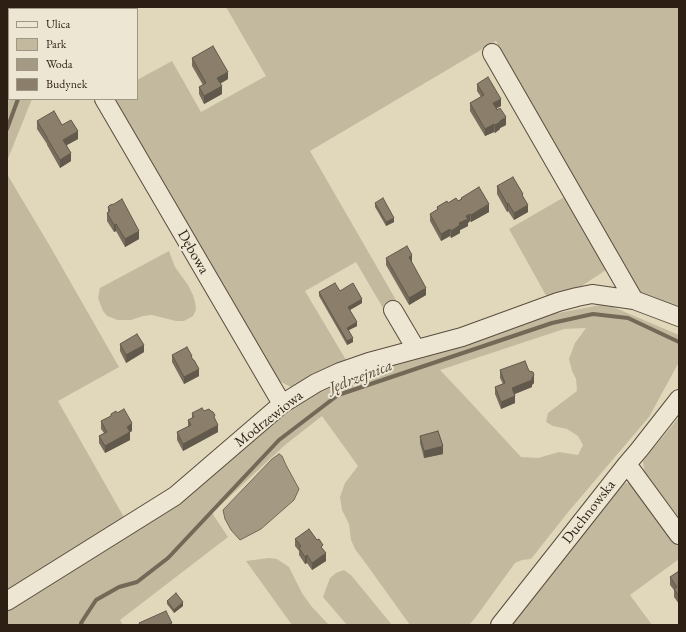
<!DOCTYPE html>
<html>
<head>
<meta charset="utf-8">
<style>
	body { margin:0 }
	#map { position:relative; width:686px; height:632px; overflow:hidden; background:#e1d8bc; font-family:"EB Garamond",serif }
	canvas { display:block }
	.frame { position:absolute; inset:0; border:8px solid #2d1f13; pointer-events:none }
	.legend { position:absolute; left:8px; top:8px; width:130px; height:92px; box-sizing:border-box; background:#ece6d3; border:1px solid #a09686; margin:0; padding:5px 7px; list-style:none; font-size:12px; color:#2d1f13 }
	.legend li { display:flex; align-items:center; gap:8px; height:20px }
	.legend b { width:20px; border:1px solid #a09686 }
</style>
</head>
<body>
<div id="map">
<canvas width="686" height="632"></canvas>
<div class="frame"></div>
<ul class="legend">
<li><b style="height:5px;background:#ece6d3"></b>Ulica</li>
<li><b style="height:11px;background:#c2b99f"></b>Park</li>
<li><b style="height:11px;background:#a49983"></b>Woda</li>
<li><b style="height:11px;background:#8b7f6b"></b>Budynek</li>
</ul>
</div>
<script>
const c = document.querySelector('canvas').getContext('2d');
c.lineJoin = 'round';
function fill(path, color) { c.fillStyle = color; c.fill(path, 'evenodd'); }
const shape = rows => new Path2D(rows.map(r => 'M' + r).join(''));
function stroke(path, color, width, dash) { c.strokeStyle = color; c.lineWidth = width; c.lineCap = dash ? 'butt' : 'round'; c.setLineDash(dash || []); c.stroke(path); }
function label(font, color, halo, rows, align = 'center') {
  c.font = font + ' "EB Garamond",serif'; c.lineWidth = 4; c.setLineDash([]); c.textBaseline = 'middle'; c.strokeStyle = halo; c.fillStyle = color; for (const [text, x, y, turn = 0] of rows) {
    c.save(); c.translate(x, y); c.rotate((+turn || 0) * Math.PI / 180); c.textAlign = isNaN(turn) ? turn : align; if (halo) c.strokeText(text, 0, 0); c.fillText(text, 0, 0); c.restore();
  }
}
const green = shape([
	[7,7,41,7,42,9,9,9,9,99,32,99,7,161],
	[226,7,679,7,679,310,643,299,496,41,310,151,396,300,383,308,356,262,305,291,346,360,295,389,277,380,114,99,137,99,137,80,172,61,201,112,266,76],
	[7,174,51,248,119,367,58,401,125,519,7,591],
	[566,196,609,268,577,289,548,299,509,229],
	[169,251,175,267,188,285,193,295,195,302,196,310,193,316,184,321,176,321,152,315,143,316,131,320,118,320,107,316,103,311,98,298,100,288],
	[606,304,679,335,679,362,649,417,569,511,531,559,522,560,515,563,475,618,469,625,410,625,364,561,355,549,351,540,349,524,342,510,340,497,345,483,358,466,322,416,285,445,212,513,228,537,120,620,123,625,7,625,7,610,81,566,132,531,268,425,309,395,345,376,426,356,553,314],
	[586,328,575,343,569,359,572,371,576,379,577,391,548,413,546,422,553,426,567,429,578,436,583,445,578,455,559,452,538,458,521,457,460,391,440,370,564,329],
	[679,417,679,523,645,477,643,461],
	[625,483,637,484,679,541,679,559,630,595,652,625,512,625,584,533],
	[269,558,277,559,289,567,302,593,312,607,329,625,292,625,246,561],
	[344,570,351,575,392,625,347,625,323,597,330,578,336,573]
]);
const water = shape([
	[279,454,282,456,286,465,299,489,294,500,261,529,240,540,231,530,225,519,223,510,272,459,279,454]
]);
const stream = shape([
	[7,129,18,99],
	[82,625,81,623,96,600,119,587,137,582,168,558,279,440,338,395,552,323,593,314,628,318,679,342]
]);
const minor = shape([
	[49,7,50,9],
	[492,53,634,300],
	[104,99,282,404],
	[393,310,416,349],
	[627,464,679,535],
	[7,601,175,496,282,404,316,383,340,372,369,362,462,337,558,302,577,297,592,294,634,300,679,317],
	[500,625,627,464,639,450,679,399]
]);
const wall = shape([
	[87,7,117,7,113,9,88,9],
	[192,58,228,79,220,84,222,94,204,104,199,94,199,87,203,85,192,66],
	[477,84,501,106,497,108,506,125,500,128,500,129,495,133,494,132,485,136,470,111,470,103,481,97,477,91],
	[37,121,78,139,67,145,71,161,60,168,47,145,47,144,37,129],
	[497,186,523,197,528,212,514,220,508,211,507,212,497,194],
	[461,198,489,212,471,222,470,221,468,223,468,226,460,230,460,233,451,238,450,236,441,241,430,221,430,214,437,210,437,207,448,203,458,201,461,199],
	[375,203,394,222,386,226,375,207],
	[108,207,139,239,125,247,116,231,114,232,107,221,107,213,108,213],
	[386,258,412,262,426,295,409,305,386,265],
	[340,291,362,303,350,310,357,326,349,330,353,342,347,345,319,296,319,292],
	[120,344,144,352,126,363,120,351],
	[172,355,192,358,199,376,184,384,172,362],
	[500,370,534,383,532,385,532,387,515,394,515,403,501,409,495,394,495,387,503,384,500,378],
	[204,411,215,419,218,432,183,451,177,440,177,432,188,427,188,420,192,418,192,413],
	[111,414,132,431,130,432,130,440,105,453,99,443,99,436,104,433,101,429,101,421,111,416],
	[420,436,443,454,424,458,420,443],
	[295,539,323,549,326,561,312,570,307,563,305,564,299,555,299,551,295,546],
	[679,571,679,604,674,597,674,590,670,585,670,577],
	[167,601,183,606,174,613,167,604]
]);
const shadedWall = shape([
	[104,7,117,7,113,9,100,9],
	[228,72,228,79,217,85,217,78],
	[222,86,222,94,204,104,204,96],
	[501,99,501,106,493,110,493,103],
	[506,117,506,125,500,128,500,129,495,133,495,125,500,121],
	[494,124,494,132,485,136,485,129],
	[78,131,78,139,63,147,63,140],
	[71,153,71,161,60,168,60,160],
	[508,203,508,211,507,212,507,204],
	[489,204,489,212,471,222,471,215],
	[528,205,528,212,514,220,514,213],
	[470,214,470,221,468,223,468,226,460,230,460,233,451,238,451,231,466,216],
	[394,218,394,222,386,226,386,222],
	[116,224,116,231,114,232,114,225],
	[450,229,450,236,441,241,441,234],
	[139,231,139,239,125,247,125,239],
	[412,255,412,262,409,264,409,257],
	[426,288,426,295,409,305,409,298],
	[362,299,362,303,348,311,348,307],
	[357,322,357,326,347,331,347,328],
	[353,338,353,342,347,345,347,341],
	[144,345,144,352,126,363,126,355],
	[199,369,199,376,184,384,184,377],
	[534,375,534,383,532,385,532,387,512,395,512,388,532,378],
	[515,396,515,403,501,409,501,402],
	[132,423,132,431,130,432,130,440,105,453,105,446,127,427],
	[218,425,218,432,183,451,183,444],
	[443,446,443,454,424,458,424,451],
	[326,553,326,561,312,570,312,563],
	[307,555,307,563,305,564,305,557],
	[183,602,183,606,174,613,174,610]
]);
const building = shape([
	[91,7,104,7,100,9,92,9,91,7],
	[213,46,228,72,217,78,222,86,204,96,199,87,206,83,192,58,213,46],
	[488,77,501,99,493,103,497,110,500,108,506,117,500,121,500,122,495,125,494,124,485,129,470,103,484,95,477,84,488,77],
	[54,111,62,125,71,120,78,131,63,140,71,153,60,160,47,138,47,137,37,121,54,111],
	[513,177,523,194,522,195,528,205,514,213,508,203,507,204,497,186,513,177],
	[479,187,489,204,471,215,470,214,466,216,468,219,459,223,460,225,451,231,450,229,441,234,430,214,438,209,437,207,447,201,448,203,456,198,458,201,462,199,461,198,479,187],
	[383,198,394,218,386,222,375,203,383,198],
	[122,199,139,231,125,239,116,224,114,225,107,213,110,211,108,207,110,205,114,204,122,199],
	[407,246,412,255,409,257,426,288,409,298,386,258,407,246],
	[335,283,340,291,353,283,362,299,348,307,357,322,347,328,353,338,347,341,319,292,335,283],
	[137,334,144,345,126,355,120,344,137,334],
	[187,347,192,356,191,356,193,360,194,360,199,369,184,377,172,355,187,347],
	[525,361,529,371,533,372,534,375,532,378,532,380,512,388,515,396,501,402,495,387,505,383,500,370,525,361],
	[202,408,204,411,209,409,211,411,213,412,215,415,214,417,218,425,183,444,177,432,191,425,188,420,194,417,192,413,202,408],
	[124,409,132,423,127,427,130,432,105,446,99,436,107,432,101,421,111,416,111,414,116,411,117,413,124,409],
	[438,431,443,446,424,451,420,436,438,431],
	[309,529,317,540,319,539,323,545,321,547,326,553,312,563,307,555,305,557,299,548,301,546,295,539,309,529],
	[679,571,679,596,674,589,677,587,670,577,679,571],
	[176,593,183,602,174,610,167,601,176,593],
	[166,611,172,623,167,625,140,625,139,623,166,611]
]);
const streetNames = [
	["Dębowa",193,252,60],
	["Modrzewiowa",269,419,-38],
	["Duchnowska",589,512,-52]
];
const waterNames = [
	["Jędrzejnica",361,377,-21]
];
fill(green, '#c2b99f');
fill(water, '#a49983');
stroke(water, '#746856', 1);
stroke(stream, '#746856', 4);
stroke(minor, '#5a4d3d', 20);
stroke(minor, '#ece6d3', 18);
fill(wall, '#786d5c');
fill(shadedWall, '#61594b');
fill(building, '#8b7f6b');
stroke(building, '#61594b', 1);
label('15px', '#2d1f13', '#ece6d3', streetNames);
label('italic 16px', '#574a3a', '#ece6d3', waterNames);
</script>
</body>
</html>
